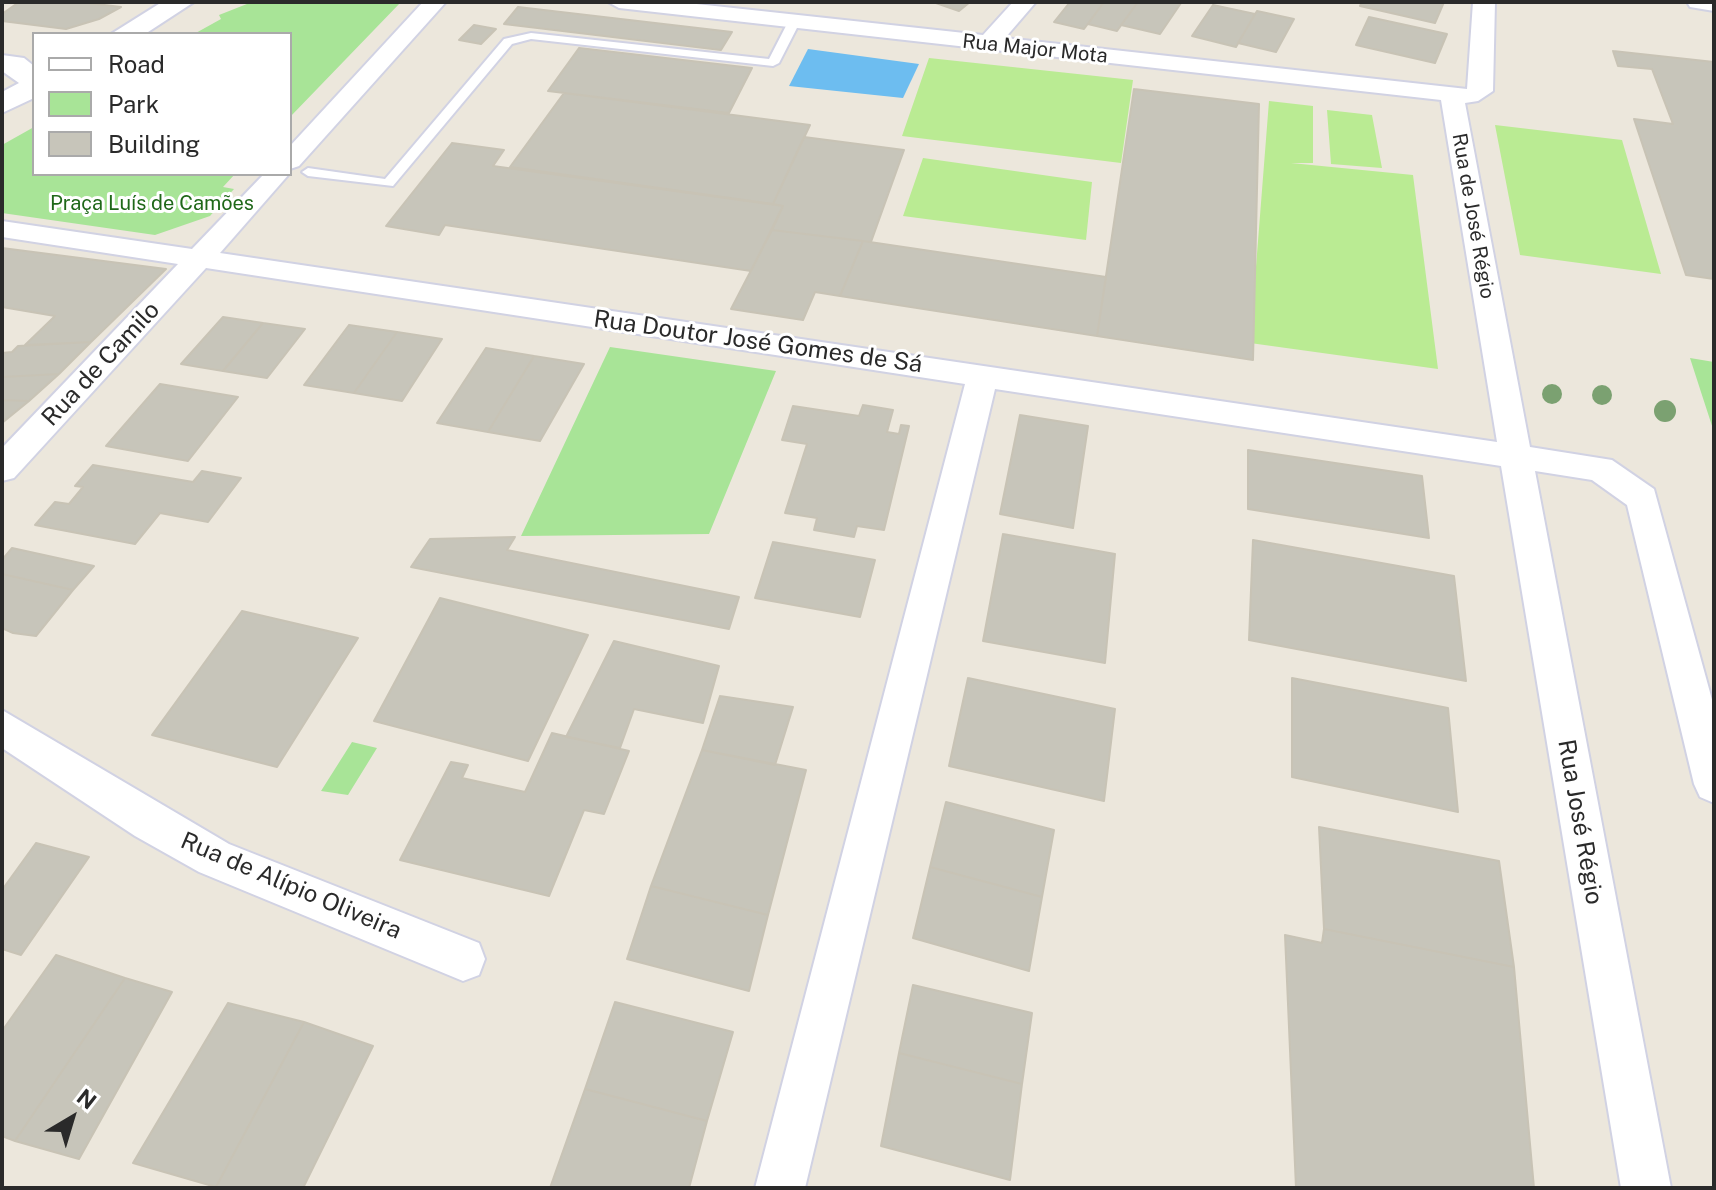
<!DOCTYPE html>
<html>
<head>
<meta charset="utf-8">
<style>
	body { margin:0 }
	#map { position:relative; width:1716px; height:1190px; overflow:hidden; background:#ece7dc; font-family:"Public Sans",sans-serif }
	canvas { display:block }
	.frame { position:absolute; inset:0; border:4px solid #2a2a2a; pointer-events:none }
	.legend { position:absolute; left:32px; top:32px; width:260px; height:144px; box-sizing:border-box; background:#fff; border:2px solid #aaa; margin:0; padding:10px 14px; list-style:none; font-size:24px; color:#2a2a2a }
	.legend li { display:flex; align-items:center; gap:16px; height:40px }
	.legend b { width:40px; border:2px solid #aaa }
	.north { position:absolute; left:32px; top:1078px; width:80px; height:80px; -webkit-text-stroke:6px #fff; paint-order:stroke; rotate:38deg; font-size:22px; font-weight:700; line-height:32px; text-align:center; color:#2a2a2a }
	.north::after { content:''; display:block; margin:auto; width:28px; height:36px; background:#2a2a2a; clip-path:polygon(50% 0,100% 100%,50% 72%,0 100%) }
</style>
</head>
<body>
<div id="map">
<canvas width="1716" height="1190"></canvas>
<div class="frame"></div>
<ul class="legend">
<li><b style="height:10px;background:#fff"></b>Road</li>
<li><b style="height:22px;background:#a8e497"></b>Park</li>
<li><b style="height:22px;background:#c7c5ba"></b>Building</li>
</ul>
<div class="north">N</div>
</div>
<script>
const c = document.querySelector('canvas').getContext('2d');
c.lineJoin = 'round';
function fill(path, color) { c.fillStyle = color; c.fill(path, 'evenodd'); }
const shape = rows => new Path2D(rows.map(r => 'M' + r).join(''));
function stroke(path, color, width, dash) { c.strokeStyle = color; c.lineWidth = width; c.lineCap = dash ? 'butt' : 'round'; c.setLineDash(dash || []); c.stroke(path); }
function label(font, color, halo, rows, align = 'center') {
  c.font = font + ' "Public Sans",sans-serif'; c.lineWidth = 6; c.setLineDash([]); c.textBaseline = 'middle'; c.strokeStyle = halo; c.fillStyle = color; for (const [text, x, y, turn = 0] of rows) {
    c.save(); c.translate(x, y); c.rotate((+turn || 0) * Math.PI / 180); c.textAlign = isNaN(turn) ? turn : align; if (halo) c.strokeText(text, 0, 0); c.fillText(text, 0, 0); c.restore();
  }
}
const green = shape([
	[252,2,401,2,290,117,290,34,194,34,221,19,219,15],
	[34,127,34,174,235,174,223,187,234,189,210,216,155,235,2,213,2,145],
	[610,347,776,371,709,534,521,536],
	[1690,358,1714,362,1714,432,1700,389],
	[352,742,377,748,348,795,321,791]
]);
const pitch = shape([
	[929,58,1133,80,1121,163,902,136],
	[1269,101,1313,106,1313,163,1291,163,1413,175,1438,369,1250,343],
	[1327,110,1372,115,1382,168,1331,164],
	[1495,125,1622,140,1661,274,1520,255],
	[923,158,1092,182,1086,240,903,216]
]);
const water = shape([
	[808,49,919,64,903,98,789,86]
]);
const building = shape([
	[19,2,80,2,121,7,99,19,66,29,2,21,2,14,19,2],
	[933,2,970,2,959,11,933,2],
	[1070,2,1104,2,1084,29,1054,22,1070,2],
	[1104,2,1138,2,1117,31,1088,24,1104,2],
	[1138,2,1178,2,1181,3,1160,34,1121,25,1138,2],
	[1362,2,1444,2,1435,23,1360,6,1362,2],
	[1213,5,1255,14,1236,47,1192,36,1213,5],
	[518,7,732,32,721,50,504,24,518,7],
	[1257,11,1294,19,1276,52,1238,43,1257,11],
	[1369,17,1447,34,1435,63,1356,45,1369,17],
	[474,25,496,29,481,44,459,40,474,25],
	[579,48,752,68,729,113,548,91,579,48],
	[1613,51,1714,62,1714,279,1686,275,1634,119,1673,124,1652,69,1618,66,1613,51],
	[1134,89,1259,104,1253,360,1097,336,1134,89],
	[564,93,810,125,773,204,510,167,564,93],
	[804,137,904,150,871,242,772,230,783,206,773,204,804,137],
	[452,143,504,150,493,166,783,206,751,271,445,225,439,235,386,226,452,143],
	[772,230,863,241,840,296,815,292,803,320,731,309,772,230],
	[863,241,1106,277,1097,336,840,296,863,241],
	[2,248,166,269,91,342,25,345,55,316,2,307,2,248],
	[223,317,263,323,223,371,181,364,223,317],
	[263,323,305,329,267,378,223,371,263,323],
	[349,325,397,332,354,393,304,385,349,325],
	[397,332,442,339,402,401,354,393,397,332],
	[91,342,59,374,2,377,2,353,12,352,18,346,91,342],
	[486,348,534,356,488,432,437,423,486,348],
	[534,356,584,364,540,441,488,432,534,356],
	[59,374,29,401,2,400,2,377,59,374],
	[160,384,238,397,188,461,106,446,160,384],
	[2,400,29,401,2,423,2,400],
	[863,405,893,410,887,432,899,434,901,425,909,426,884,530,857,526,854,537,814,530,817,518,785,513,807,444,782,440,793,406,859,416,863,405],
	[1020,415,1088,426,1073,528,1000,514,1020,415],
	[1248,450,1422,476,1429,538,1248,509,1248,450],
	[93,465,193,482,202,471,241,478,208,522,160,513,135,544,35,525,55,502,69,504,83,487,75,486,93,465],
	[1003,534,1115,554,1105,663,983,641,1003,534],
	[515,537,507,550,739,597,729,629,411,567,430,539,515,537],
	[1253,540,1454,576,1466,681,1249,640,1253,540],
	[773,542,875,560,860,617,755,598,773,542],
	[12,548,94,566,73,590,2,574,2,560,12,548],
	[2,574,73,590,36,636,13,633,2,628,2,574],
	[440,598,588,635,528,761,374,721,440,598],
	[242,611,358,638,277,767,152,735,242,611],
	[614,641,719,666,703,723,634,709,620,748,566,737,614,641],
	[968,678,1115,709,1104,801,949,766,968,678],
	[1292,678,1448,708,1458,812,1292,777,1292,678],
	[720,696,793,707,775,765,702,750,720,696],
	[552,733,629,751,604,814,584,810,549,896,400,860,451,762,468,765,462,778,525,792,552,733],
	[702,750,806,770,768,915,651,886,702,750],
	[946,802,1054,830,1042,897,930,867,946,802],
	[1319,827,1499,861,1514,967,1324,929,1319,827],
	[36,843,89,857,21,955,2,949,2,890,36,843],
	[930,867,1042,897,1029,971,913,938,930,867],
	[651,886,768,915,749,991,627,959,651,886],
	[1324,929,1514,967,1534,1188,1296,1188,1285,935,1322,943,1324,929],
	[56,955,125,978,15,1141,2,1136,2,1031,56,955],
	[125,978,172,992,79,1159,15,1141,125,978],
	[913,985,1032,1013,1022,1084,899,1053,913,985],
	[615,1002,733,1032,707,1121,585,1089,615,1002],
	[228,1003,304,1022,216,1187,133,1163,228,1003],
	[304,1022,373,1046,303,1188,216,1187,304,1022],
	[899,1053,1022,1084,1010,1180,881,1146,899,1053],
	[585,1089,707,1121,689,1188,550,1188,585,1089]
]);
const lane = shape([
	[794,19,800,22,779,63,773,66,531,39,512,44,393,186,308,176,302,172,308,168,385,179,504,39,531,33,769,59,788,22,794,19]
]);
const street = shape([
	[423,2,446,2,299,166,290,169,290,146,423,2],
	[608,2,678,2,983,35,1013,2,1036,2,1005,38,1467,89,1473,2,1495,2,1493,91,1478,101,1465,103,1530,447,1612,460,1654,489,1714,707,1714,803,1700,797,1694,784,1627,505,1592,480,1535,471,1671,1188,1621,1188,1501,466,995,389,805,1188,755,1188,965,384,206,268,14,478,2,481,2,448,178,264,2,237,2,221,192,249,264,174,290,173,220,253,1497,442,1441,100,619,8,608,2],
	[1687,2,1714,2,1714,11,1690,7,1687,2],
	[2,710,229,844,479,943,485,959,479,975,463,981,199,872,135,836,2,748,2,710]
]);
const secondary = shape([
	[162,2,194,2,145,34,111,34,162,2],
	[2,55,24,58,34,66,34,98,2,113,2,92,19,83,2,71,2,55]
]);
const trees = [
	[1552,394,10],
	[1602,395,10],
	[1665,411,11]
];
const farStreetnames = [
	["Rua Major Mota",1035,49,6],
	["Rua de José Régio",1473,216,80]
];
const farParknames = [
	["Praça Luís de Camões",152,204]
];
const streetNames = [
	["Rua Doutor José Gomes de Sá",758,342,8],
	["Rua de Camilo",101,364,-47],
	["Rua José Régio",1580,822,80],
	["Rua de Alípio Oliveira",291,886,23]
];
fill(green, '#a8e497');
fill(pitch, '#baeb93');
fill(water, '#6dbdf0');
fill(building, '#c7c5ba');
stroke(building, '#c8c3b5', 2);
stroke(lane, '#d1d2e3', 4);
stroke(street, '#d1d2e3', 4);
stroke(secondary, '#d1d2e3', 4);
fill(lane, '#fff');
fill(street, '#fff');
fill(secondary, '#fff');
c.fillStyle = '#7ba171';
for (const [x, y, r] of trees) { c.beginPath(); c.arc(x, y, r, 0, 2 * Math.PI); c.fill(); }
label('20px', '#2a2a2a', '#fff', farStreetnames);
label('20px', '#1f6819', '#fff', farParknames);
label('24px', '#2a2a2a', '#fff', streetNames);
</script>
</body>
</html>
